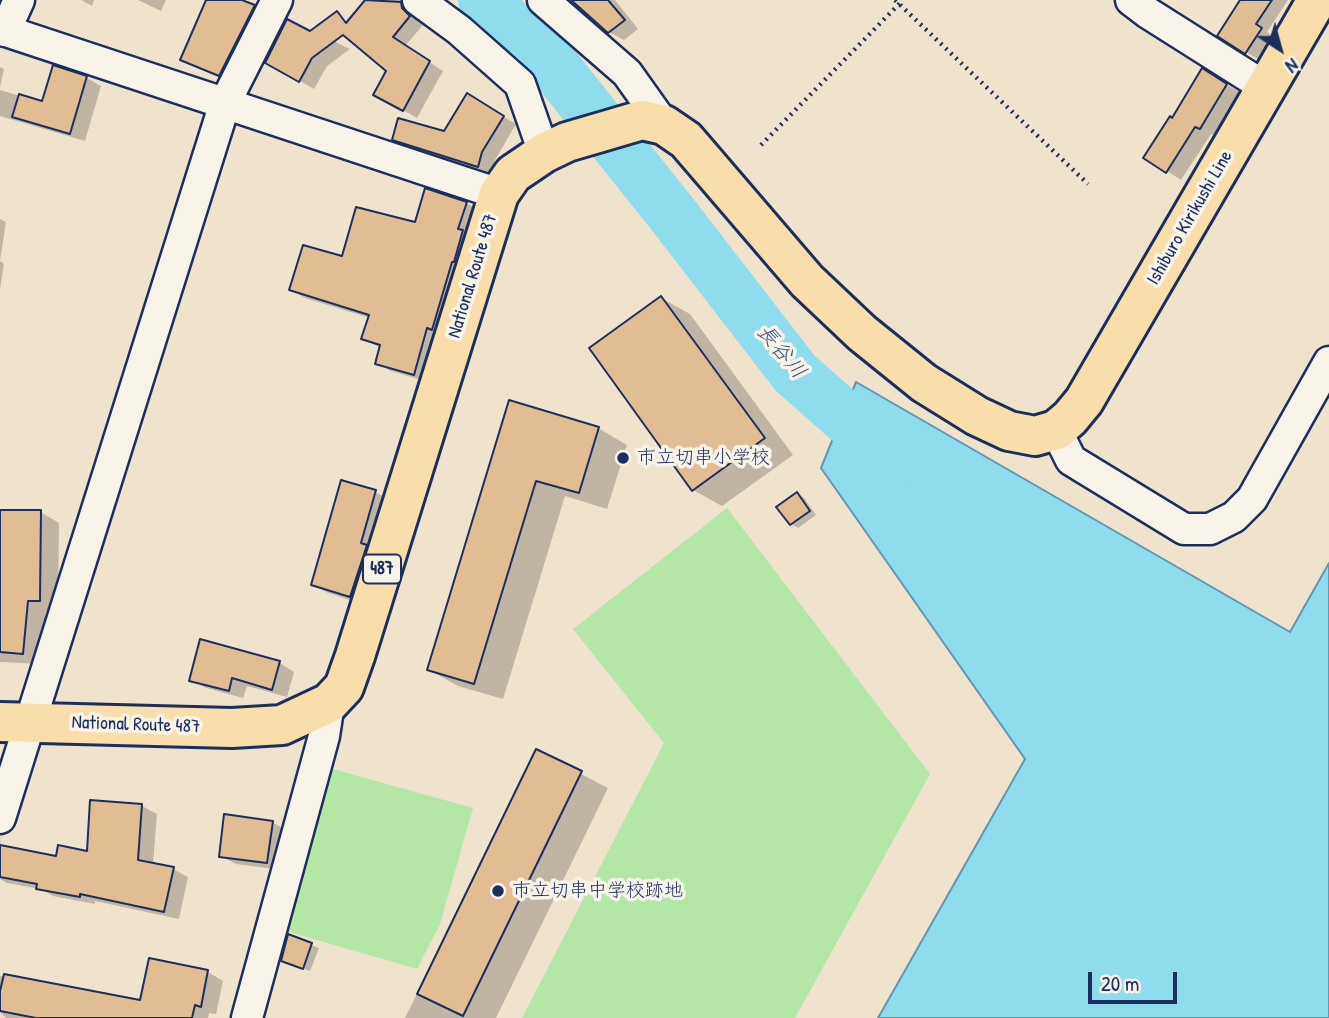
<!DOCTYPE html>
<html>
<head>
<meta charset="utf-8">
<style>
	body { margin:0 }
	#map { position:relative; width:1329px; height:1018px; overflow:hidden; background:#f0e3ce; font-family:"Patrick Hand",sans-serif }
	canvas { display:block }
	.north { position:absolute; left:1245px; top:14px; width:70px; height:70px; -webkit-text-stroke:5px #f7f3e8; paint-order:stroke; rotate:144deg; font-size:19px; font-weight:700; line-height:28px; text-align:center; color:#1b2f5e }
	.north::after { content:''; display:block; margin:auto; width:24px; height:32px; background:#1b2f5e; clip-path:polygon(50% 0,100% 100%,50% 72%,0 100%) }
	.scale { position:absolute; left:1088px; top:972px; width:89px; height:32px; box-sizing:border-box; border:4px solid #1b2f5e; border-top:0; padding-left:9px; font-size:21px; line-height:24px; white-space:nowrap; color:#1b2f5e; -webkit-text-stroke:5px #f7f3e8; paint-order:stroke }
</style>
</head>
<body>
<div id="map">
<canvas width="1329" height="1018"></canvas>
<div class="north">N</div>
<div class="scale">20 m</div>
</div>
<script>
const c = document.querySelector('canvas').getContext('2d');
c.lineJoin = 'round';
function fill(path, color) { c.fillStyle = color; c.fill(path, 'evenodd'); }
const shape = rows => new Path2D(rows.map(r => 'M' + r).join(''));
function stroke(path, color, width, dash) { c.strokeStyle = color; c.lineWidth = width; c.lineCap = dash ? 'butt' : 'round'; c.setLineDash(dash || []); c.stroke(path); }
function label(font, color, halo, rows, align = 'center') {
  c.font = font + ' "Patrick Hand","Klee One",sans-serif'; c.lineWidth = 7; c.setLineDash([]); c.textBaseline = 'middle'; c.strokeStyle = halo; c.fillStyle = color; for (const [text, x, y, turn = 0] of rows) {
    c.save(); c.translate(x, y); c.rotate((+turn || 0) * Math.PI / 180); c.textAlign = isNaN(turn) ? turn : align; if (halo) c.strokeText(text, 0, 0); c.fillText(text, 0, 0); c.restore();
  }
}
const green = shape([
	[727,508,930,774,795,1018,522,1018,664,743,573,629],
	[326,767,473,808,440,924,417,969,279,929]
]);
const water = shape([
	[856,382,1290,632,1329,563,1329,1018,878,1018,1025,759,821,468,856,382]
]);
const shadow = shape([
	[81,0,94,0,92,6],
	[138,0,166,0,161,11],
	[207,0,237,0,269,15,234,83,182,59],
	[368,0,401,0,415,11,416,17,423,25,405,46,443,71,417,118,375,94,388,71,348,23],
	[574,0,615,0,638,29,624,40,609,32],
	[1242,0,1288,0,1267,32,1273,36,1258,59,1246,52],
	[313,31,350,49,327,66,314,89,267,62],
	[0,67,4,69,0,87],
	[54,67,87,78,101,86,85,141,0,116,0,90,44,103],
	[1217,79,1241,93,1215,136,1211,134,1181,180,1167,171],
	[467,95,516,124,495,160,490,173,407,147,394,139,445,133],
	[466,203,480,211,428,382,391,371,377,363,381,348,364,339,370,318,305,298,291,290,343,258],
	[0,219,6,222,0,261,4,264,0,289],
	[661,298,690,314,793,455,722,506,693,490],
	[510,402,598,428,627,445,607,509,565,496,503,699,458,686,429,670],
	[375,492,390,500,365,605,328,593,313,585],
	[797,494,804,498,816,515,798,528,791,524],
	[0,512,40,512,59,523,58,611,46,611,41,664,0,662],
	[201,641,280,663,294,672,287,697,247,686,243,698,206,688,191,680],
	[537,751,608,788,496,1018,405,1018],
	[92,802,142,806,157,814,153,864,173,869,188,877,179,919,95,901,95,904,53,896,41,889,7,883,0,879,0,836,1,848,58,858,88,853],
	[272,822,287,831,282,870,236,864,221,856],
	[289,937,319,948,310,971,290,964],
	[150,960,208,972,223,981,216,1014,209,1013,208,1018,6,1018,0,1012,0,976,141,1002]
]);
const river = shape([
	[484,0,557,70,673,215,795,373,898,464]
]);
const building = shape([
	[206,0,242,0,255,5,219,76,180,60,206,0],
	[365,0,401,2,402,8,410,16,393,37,430,61,403,111,373,95,386,71,343,35,312,58,299,82,265,63,287,19,310,31,337,11,346,23,365,0],
	[571,0,608,0,625,20,608,33,571,0],
	[1240,0,1272,0,1256,24,1262,28,1245,54,1217,36,1240,0],
	[53,65,87,76,70,134,12,117,19,94,42,101,53,65],
	[1202,68,1227,84,1200,129,1195,127,1166,173,1143,158,1170,116,1172,118,1202,68],
	[467,93,504,116,482,152,478,167,392,140,398,118,444,131,467,93],
	[425,188,467,202,458,229,463,230,454,262,452,262,432,330,427,328,414,375,375,364,380,345,361,339,369,315,289,290,303,245,342,256,356,207,415,222,425,188],
	[661,296,765,438,692,491,589,348,661,296],
	[509,400,599,427,579,493,536,481,474,684,427,670,509,400],
	[341,480,376,490,361,543,367,545,350,597,311,585,341,480],
	[797,492,810,511,790,525,776,507,797,492],
	[0,510,41,510,40,601,28,601,23,654,0,652,0,510],
	[200,639,280,661,272,690,232,678,229,691,189,681,200,639],
	[536,749,582,771,463,1016,417,994,536,749],
	[90,800,142,804,138,860,174,867,164,912,80,894,80,897,36,889,37,884,0,877,0,845,56,856,58,845,87,851,90,800],
	[224,814,273,821,267,863,219,857,224,814],
	[288,934,312,943,303,969,281,961,288,934],
	[149,958,208,970,201,1007,195,1005,192,1018,36,1018,0,1011,0,991,4,974,140,1000,149,958]
]);
const path = shape([
	[895,0,1088,184],
	[761,145,903,0]
]);
const minor = shape([
	[418,0,459,30,520,84,544,153],
	[543,0,627,73,664,125],
	[1131,0,1148,13,1265,87],
	[0,29,499,194],
	[5,31,19,0],
	[1056,430,1071,460,1184,529,1210,529,1234,517,1252,499,1329,362],
	[0,818,225,103,277,0],
	[247,1018,324,736,329,703]
]);
const major = shape([
	[1056,430,1070,418,1084,401,1317,0]
]);
const highway = shape([
	[0,722,232,728,282,725,329,703,344,687,355,656,499,194,513,174,544,153,567,142,642,120,664,125,686,140,807,281,862,333,924,383,977,416,1009,431,1035,436,1056,430]
]);
const markers = [
	[623,458,7,"#1b2f5e"],
	[498,891,7,"#1b2f5e"]
];
const shields = [
	[382,569,38]
];
const shieldNames = [
	["487",382,569]
];
const streetNames = [
	["Ishiburo Kirikushi Line",1190,218,-60],
	["National Route 487",473,276,-73],
	["National Route 487",136,725,2]
];
const poiNames = [
	["市立切串小学校",637,458],
	["市立切串中学校跡地",512,891]
];
const waterNames = [
	["長谷川",781,352,50]
];
fill(green, '#b4e6a6');
fill(water, '#8edcec');
stroke(water, '#6097b3', 2);
fill(shadow, '#0003');
stroke(river, '#8edcec', 52);
fill(building, '#e1bd93');
stroke(building, '#1b2f5e', 2);
stroke(minor, '#1b2f5e', 35);
stroke(major, '#1b2f5e', 44);
stroke(highway, '#1b2f5e', 44);
stroke(path, '#1b2f5e', 4.5, [2, 5]);
stroke(minor, '#f7f3e8', 30);
stroke(major, '#f8deab', 38);
stroke(highway, '#f8deab', 38);
for (const [x, y, r, color] of markers) { const dot = new Path2D(); dot.arc(x, y, r, 0, 2 * Math.PI); c.fillStyle = color; c.fill(dot); stroke(dot, '#f7f3e8', 2.5); }
for (const [x, y, w] of shields) { const box = new Path2D(); box.roundRect(x - w / 2, y - 14.5, w, 29, 5); c.fillStyle = '#f7f3e8'; c.fill(box); stroke(box, '#1b2f5e', 2); }
label('bold 18px', '#1b2f5e', null, shieldNames);
label('19px', '#1b2f5e', '#f7f3e8', streetNames);
label('19px', '#1b2f5e', '#f7f3e8', poiNames, 'left');
label('italic 21px', '#32527a', '#f7f3e8', waterNames);
</script>
</body>
</html>
